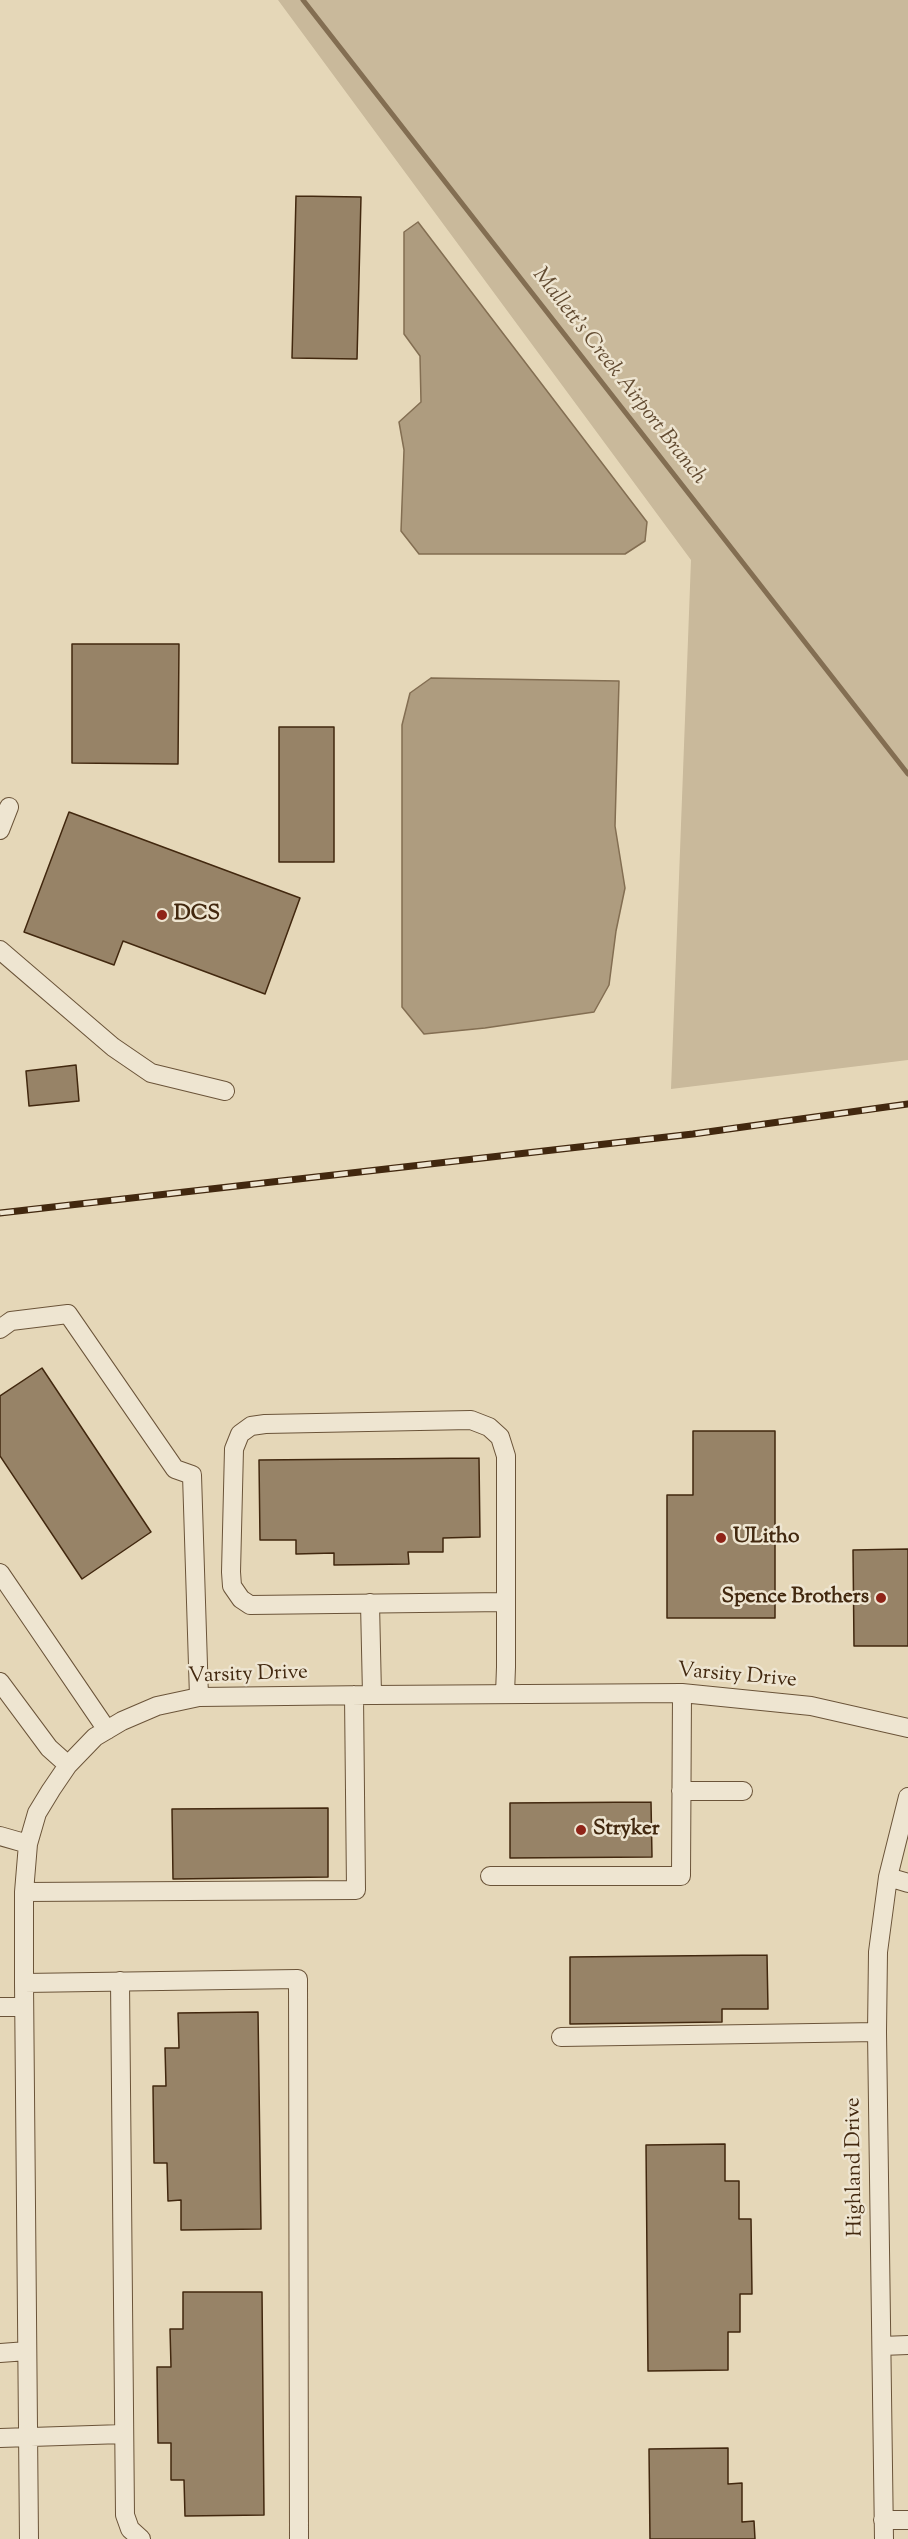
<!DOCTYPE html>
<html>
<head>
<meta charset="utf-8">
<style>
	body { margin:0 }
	canvas { display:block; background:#e5d7b8 }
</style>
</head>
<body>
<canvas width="908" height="2539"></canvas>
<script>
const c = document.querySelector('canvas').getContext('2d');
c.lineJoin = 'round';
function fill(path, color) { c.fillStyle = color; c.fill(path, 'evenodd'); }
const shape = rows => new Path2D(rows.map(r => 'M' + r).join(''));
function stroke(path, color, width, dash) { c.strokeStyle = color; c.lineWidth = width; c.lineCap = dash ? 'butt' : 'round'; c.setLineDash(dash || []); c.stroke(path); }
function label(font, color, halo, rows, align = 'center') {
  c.font = font + ' "Sorts Mill Goudy",serif'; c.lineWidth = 5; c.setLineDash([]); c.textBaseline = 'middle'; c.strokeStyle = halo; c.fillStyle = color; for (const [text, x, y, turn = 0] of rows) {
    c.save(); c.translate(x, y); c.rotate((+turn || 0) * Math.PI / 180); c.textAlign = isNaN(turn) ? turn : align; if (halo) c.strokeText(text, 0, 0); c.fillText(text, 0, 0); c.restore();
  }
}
const green = shape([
	[278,0,908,0,908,1060,671,1089,691,560]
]);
const water = shape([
	[418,222,647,522,645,541,625,554,419,554,401,531,404,450,399,422,421,402,420,356,404,334,404,232,418,222],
	[431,678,619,681,615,826,625,888,616,931,609,985,594,1012,485,1028,424,1034,402,1007,402,725,410,693,431,678]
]);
const stream = shape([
	[303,0,908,774]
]);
const building = shape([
	[296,196,361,197,357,359,292,358,296,196],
	[72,644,179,644,178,764,72,763,72,644],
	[279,727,334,727,334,862,279,862,279,727],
	[69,812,300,898,265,994,123,941,114,965,24,932,69,812],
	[76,1065,79,1101,29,1106,26,1071,76,1065],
	[42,1368,151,1532,82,1579,0,1456,0,1396,42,1368],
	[693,1431,775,1431,775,1618,667,1618,667,1495,693,1495,693,1431],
	[479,1458,480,1537,443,1538,443,1552,408,1552,409,1564,334,1565,334,1553,296,1554,296,1540,260,1540,259,1460,479,1458],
	[908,1549,908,1646,854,1646,853,1550,908,1549],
	[651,1802,652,1857,510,1858,510,1803,651,1802],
	[328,1808,328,1877,173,1879,172,1809,328,1808],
	[767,1955,768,2009,722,2009,722,2022,570,2024,570,1957,767,1955],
	[258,2012,261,2229,181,2230,181,2200,168,2201,167,2163,154,2163,153,2086,166,2086,165,2048,179,2048,178,2013,258,2012],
	[725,2144,725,2181,739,2181,739,2219,751,2219,752,2294,740,2294,740,2332,728,2332,728,2370,648,2371,646,2145,725,2144],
	[183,2292,262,2292,264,2515,185,2516,184,2480,171,2480,171,2443,158,2443,157,2367,171,2367,170,2329,183,2329,183,2292],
	[728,2448,728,2484,742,2483,742,2522,754,2521,755,2539,650,2539,649,2449,728,2448]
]);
const minor = shape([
	[0,830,9,807],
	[0,950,113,1047,151,1073,225,1091],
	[0,1329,11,1321,68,1314,175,1469,192,1475,199,1697],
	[0,1573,107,1730],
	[370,1603,372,1695],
	[0,1682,49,1748,68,1765],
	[505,1694,506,1667,506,1456,500,1437,489,1427,471,1420,265,1424,251,1426,240,1434,234,1449,231,1572,232,1586,241,1599,250,1605,506,1602],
	[681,1791,743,1791],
	[0,1836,28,1844],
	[490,1876,681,1876,682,1693],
	[888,1877,908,1883],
	[24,1892,356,1890,354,1695],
	[120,1981,125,2515,130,2529,141,2539],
	[24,1983,298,1979,299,2539],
	[0,2007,24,2007],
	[561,2037,877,2032],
	[882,2346,908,2345],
	[0,2353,27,2351],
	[0,2438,123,2434],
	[883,2520,908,2520],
	[29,2539,24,1983,24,1892,28,1844,37,1813,51,1790,68,1765,95,1737,122,1721,157,1706,199,1697,372,1695,682,1693,811,1706,908,1728],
	[884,2539,877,2032,878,1952,888,1877,908,1797]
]);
const rail = shape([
	[0,1213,693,1134,908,1104]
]);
const markers = [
	[162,915,6,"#8f2418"],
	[721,1538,6,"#8f2418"],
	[881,1598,6,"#8f2418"],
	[581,1830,6,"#8f2418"]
];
const poiNames = [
	["DCS",174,915],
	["ULitho",733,1538],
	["Spence Brothers",869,1598,"right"],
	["Stryker",593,1830]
];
const streetNames = [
	["Varsity Drive",248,1676,-2],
	["Varsity Drive",737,1677,5],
	["Highland Drive",856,2167,-91]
];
const waterNames = [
	["Mallett's Creek Airport Branch",618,377,52]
];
fill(green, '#c9b99b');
fill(water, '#ae9c7f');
stroke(water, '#836e52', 1.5);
stroke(stream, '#836e52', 5);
fill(building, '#978367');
stroke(building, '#42280f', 1.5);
stroke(minor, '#6b5439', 20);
stroke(minor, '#eee5d1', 18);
stroke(rail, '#42280f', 7);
stroke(rail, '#eee5d1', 4.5, [14]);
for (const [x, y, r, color] of markers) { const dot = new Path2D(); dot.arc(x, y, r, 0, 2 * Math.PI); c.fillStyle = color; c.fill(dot); stroke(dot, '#eee5d1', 2); }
label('bold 21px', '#42280f', '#eee5d1', poiNames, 'left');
label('21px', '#42280f', '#eee5d1', streetNames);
label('italic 22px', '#624b31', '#eee5d1', waterNames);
</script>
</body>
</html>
